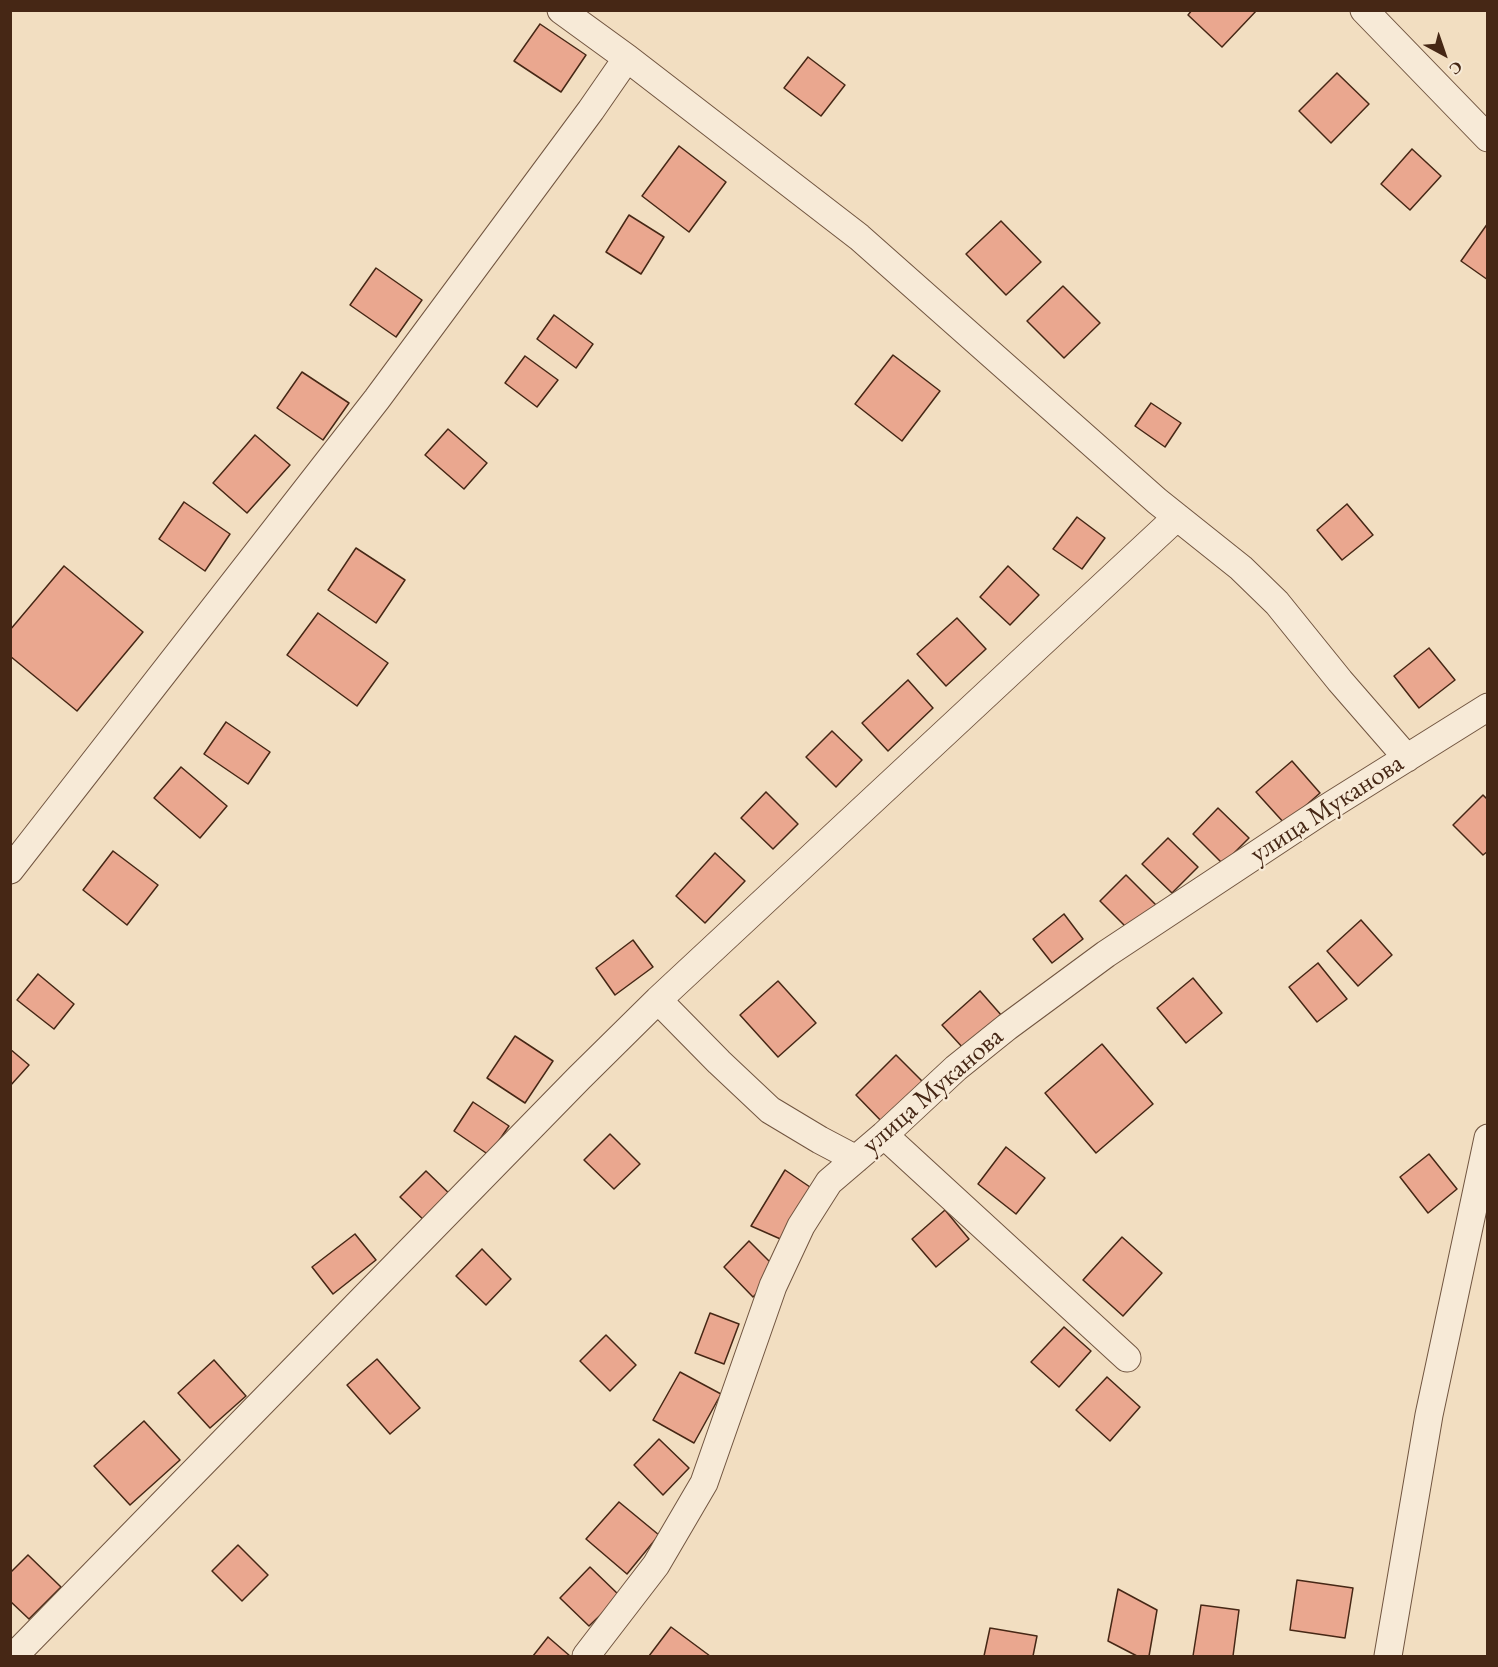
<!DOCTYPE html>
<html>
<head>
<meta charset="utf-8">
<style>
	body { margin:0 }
	#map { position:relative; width:1498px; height:1667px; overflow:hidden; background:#f2dec1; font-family:"EB Garamond",serif }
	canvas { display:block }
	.frame { position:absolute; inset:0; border:12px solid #462715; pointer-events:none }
	.north { position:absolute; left:1414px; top:24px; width:60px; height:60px; -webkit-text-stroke:4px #f7ead7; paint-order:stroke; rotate:140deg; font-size:16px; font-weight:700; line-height:24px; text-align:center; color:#462715 }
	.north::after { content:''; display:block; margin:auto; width:21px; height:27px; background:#462715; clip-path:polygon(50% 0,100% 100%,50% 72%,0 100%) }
</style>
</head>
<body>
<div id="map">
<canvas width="1498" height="1667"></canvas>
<div class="frame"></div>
<div class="north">С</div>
</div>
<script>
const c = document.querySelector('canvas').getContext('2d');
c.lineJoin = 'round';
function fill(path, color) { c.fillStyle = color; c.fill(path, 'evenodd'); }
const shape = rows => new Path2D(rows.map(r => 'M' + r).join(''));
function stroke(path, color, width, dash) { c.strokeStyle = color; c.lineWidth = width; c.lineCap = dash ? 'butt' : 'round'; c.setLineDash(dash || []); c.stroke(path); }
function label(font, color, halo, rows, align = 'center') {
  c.font = font + ' "EB Garamond",serif'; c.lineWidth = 4.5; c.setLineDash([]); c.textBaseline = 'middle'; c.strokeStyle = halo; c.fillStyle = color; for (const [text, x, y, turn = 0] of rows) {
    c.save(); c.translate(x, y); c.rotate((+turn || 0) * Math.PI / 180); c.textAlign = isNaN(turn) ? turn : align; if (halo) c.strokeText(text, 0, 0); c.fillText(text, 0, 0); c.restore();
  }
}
const building = shape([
	[1192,10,1257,10,1222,47,1188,15,1192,10],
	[540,24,586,55,561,92,514,61,540,24],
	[808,57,845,85,821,116,784,88,808,57],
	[1337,73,1369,104,1331,143,1299,111,1337,73],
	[679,146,726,182,689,232,642,196,679,146],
	[1412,149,1441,176,1410,210,1381,184,1412,149],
	[629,215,664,237,641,274,606,252,629,215],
	[1001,221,1041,262,1006,295,966,254,1001,221],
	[1488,223,1488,280,1461,261,1488,223],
	[376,268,422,300,396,337,350,305,376,268],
	[1063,286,1100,323,1064,358,1027,321,1063,286],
	[554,315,593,344,576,368,537,339,554,315],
	[893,355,940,391,902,441,855,404,893,355],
	[525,356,558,380,537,407,505,383,525,356],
	[302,372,349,403,323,440,277,408,302,372],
	[1151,403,1181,423,1165,447,1135,426,1151,403],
	[448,429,487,463,464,489,425,455,448,429],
	[255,435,290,465,247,513,213,483,255,435],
	[184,502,230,534,205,571,159,539,184,502],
	[1347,504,1373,535,1342,560,1317,530,1347,504],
	[1077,517,1105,538,1082,569,1053,549,1077,517],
	[356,548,405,580,376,623,328,590,356,548],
	[64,566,143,632,77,711,10,656,10,630,64,566],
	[1008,566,1039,595,1010,625,980,597,1008,566],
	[318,613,388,663,357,706,287,655,318,613],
	[957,618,986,649,946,686,917,654,957,618],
	[1429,648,1455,680,1419,708,1394,676,1429,648],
	[908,680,933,708,888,751,862,723,908,680],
	[226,722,270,752,248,784,204,754,226,722],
	[832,731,862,760,836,787,806,757,832,731],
	[1292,761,1320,793,1285,824,1256,792,1292,761],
	[181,767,227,806,200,838,154,798,181,767],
	[766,792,798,824,773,849,741,818,766,792],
	[1483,795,1488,800,1488,851,1483,855,1453,825,1483,795],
	[1218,808,1249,838,1223,864,1193,834,1218,808],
	[1168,838,1198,867,1172,893,1142,864,1168,838],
	[113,851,158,885,127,925,83,890,113,851],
	[715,853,745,881,705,923,676,896,715,853],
	[1126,875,1156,905,1130,931,1100,901,1126,875],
	[1064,914,1083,939,1052,963,1033,939,1064,914],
	[1361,920,1392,955,1358,986,1327,951,1361,920],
	[633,940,653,967,615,995,596,968,633,940],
	[1318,963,1347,999,1317,1022,1289,987,1318,963],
	[38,974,74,1004,54,1029,17,1000,38,974],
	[1193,978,1222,1013,1186,1043,1157,1008,1193,978],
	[778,981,816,1023,778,1057,740,1015,778,981],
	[980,991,1002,1016,964,1049,942,1025,980,991],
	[515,1036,553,1061,525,1103,487,1078,515,1036],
	[1102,1044,1153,1104,1096,1153,1045,1093,1102,1044],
	[10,1049,29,1065,10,1086,10,1049],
	[896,1055,929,1088,888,1128,856,1095,896,1055],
	[473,1102,509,1126,489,1155,454,1131,473,1102],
	[610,1134,640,1164,614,1189,584,1160,610,1134],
	[1006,1147,1045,1178,1016,1214,978,1184,1006,1147],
	[1429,1154,1457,1189,1428,1213,1400,1177,1429,1154],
	[785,1170,810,1187,785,1241,751,1226,785,1170],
	[426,1171,456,1200,430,1226,400,1197,426,1171],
	[945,1210,969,1239,936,1267,912,1239,945,1210],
	[355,1234,376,1260,333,1294,312,1267,355,1234],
	[1122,1237,1162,1273,1123,1316,1083,1280,1122,1237],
	[749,1241,779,1271,753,1297,724,1267,749,1241],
	[482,1249,511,1279,486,1305,456,1276,482,1249],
	[710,1313,739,1324,724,1364,695,1353,710,1313],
	[1064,1327,1091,1351,1059,1387,1031,1362,1064,1327],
	[606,1335,636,1365,610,1391,580,1361,606,1335],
	[377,1359,420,1408,390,1434,347,1385,377,1359],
	[214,1360,246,1396,210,1428,178,1393,214,1360],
	[680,1372,721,1394,694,1443,653,1420,680,1372],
	[1107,1377,1140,1407,1110,1441,1076,1410,1107,1377],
	[144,1421,180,1460,130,1505,94,1466,144,1421],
	[659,1439,689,1468,663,1495,634,1465,659,1439],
	[619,1502,659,1535,627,1574,586,1539,619,1502],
	[238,1545,268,1575,242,1601,212,1571,238,1545],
	[28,1555,61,1587,29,1619,10,1601,10,1573,28,1555],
	[590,1567,620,1596,589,1626,560,1598,590,1567],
	[1297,1580,1353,1588,1345,1638,1290,1630,1297,1580],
	[1118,1589,1157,1610,1149,1656,1137,1656,1108,1641,1118,1589],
	[1201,1605,1239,1610,1233,1656,1193,1656,1201,1605],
	[671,1627,710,1656,649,1656,671,1627],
	[990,1628,1037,1636,1033,1656,984,1656,990,1628],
	[548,1637,570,1656,533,1656,548,1637]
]);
const street = shape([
	[561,10,627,58,859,237,1157,501,1241,568,1277,603,1340,681,1407,758],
	[1364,10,1488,138],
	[10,870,377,399,591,110,627,58],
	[658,1000,719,1062,770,1110,820,1140,856,1159],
	[884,1135,1127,1358],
	[14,1656,579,1078,658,1000,1177,517],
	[586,1656,656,1565,704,1483,773,1286,801,1226,829,1182,884,1135,956,1068,1007,1027,1106,954,1325,809,1488,707],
	[1388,1656,1429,1415,1488,1138]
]);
const streetNames = [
	["улица Муканова",1327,809,-33],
	["улица Муканова",933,1091,-41]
];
fill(building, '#eaa78f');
stroke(building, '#462715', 1.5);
stroke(street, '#715540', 29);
stroke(street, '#f7ead7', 27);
label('27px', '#462715', '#f7ead7', streetNames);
</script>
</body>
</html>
